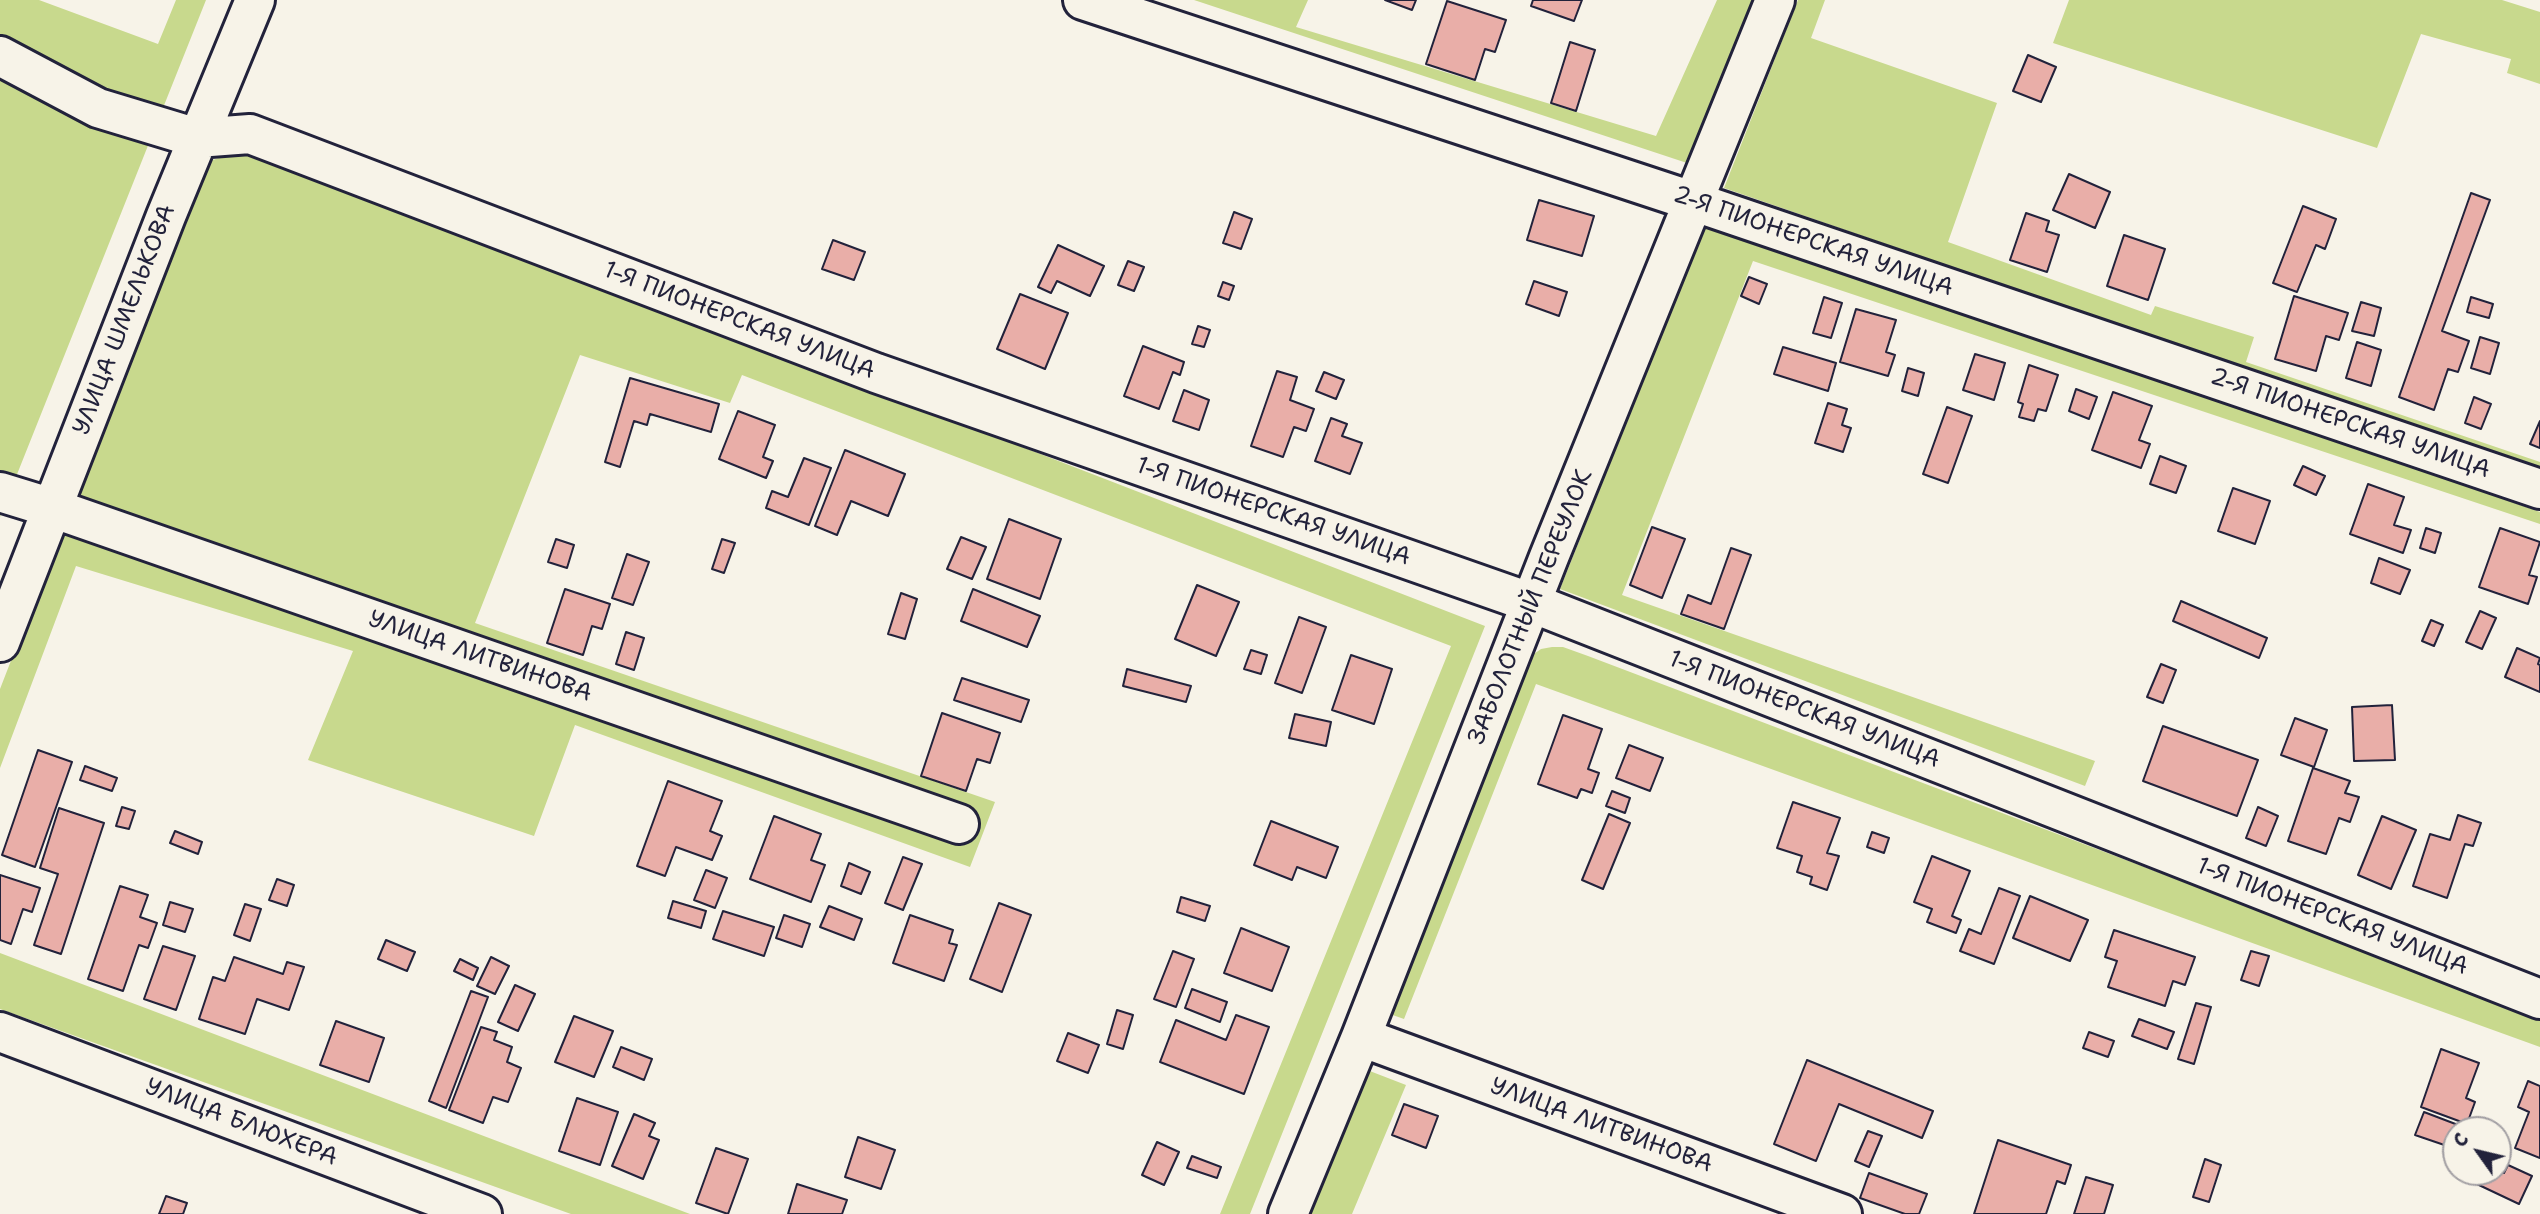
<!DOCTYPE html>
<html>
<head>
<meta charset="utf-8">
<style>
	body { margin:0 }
	#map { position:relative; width:2540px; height:1214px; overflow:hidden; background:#f7f3e8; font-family:"Shantell Sans",sans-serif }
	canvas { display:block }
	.north { position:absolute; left:2442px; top:1116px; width:70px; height:70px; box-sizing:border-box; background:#f7f3e8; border:2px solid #a29fa3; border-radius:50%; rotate:304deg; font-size:19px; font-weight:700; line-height:28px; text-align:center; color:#22223b }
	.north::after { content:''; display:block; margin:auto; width:24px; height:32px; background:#22223b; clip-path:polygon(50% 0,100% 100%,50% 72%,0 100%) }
</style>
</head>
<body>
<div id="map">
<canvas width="2540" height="1214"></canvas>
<div class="north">С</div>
</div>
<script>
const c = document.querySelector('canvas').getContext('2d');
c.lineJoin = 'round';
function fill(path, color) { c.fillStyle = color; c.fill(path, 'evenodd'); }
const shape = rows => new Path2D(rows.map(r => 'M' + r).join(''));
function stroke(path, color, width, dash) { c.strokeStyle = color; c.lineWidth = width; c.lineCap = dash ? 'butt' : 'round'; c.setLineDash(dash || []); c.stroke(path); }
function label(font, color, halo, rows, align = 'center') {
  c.font = font + ' "Shantell Sans",sans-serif'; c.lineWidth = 7; c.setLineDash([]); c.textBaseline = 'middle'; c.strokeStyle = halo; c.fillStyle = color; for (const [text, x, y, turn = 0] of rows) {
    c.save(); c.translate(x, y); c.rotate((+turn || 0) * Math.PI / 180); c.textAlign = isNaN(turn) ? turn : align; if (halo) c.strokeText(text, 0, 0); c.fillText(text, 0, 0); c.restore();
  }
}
const green = shape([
	[0,0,39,0,158,44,176,0,206,0,0,517],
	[1194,0,1308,0,1296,27,1656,136,1717,0,1753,0,1687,163],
	[1798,0,1825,0,1811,38,1997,103,1948,242,2151,315,2155,306,2254,337,2246,362,2540,462,2540,471,1724,188],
	[2069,0,2502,0,2540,12,2540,84,2507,73,2511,59,2421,34,2377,148,2053,43],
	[236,152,265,154,1485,626,1250,1214,1220,1214,1451,646,742,375,730,403,580,355,475,623,995,802,970,867,575,725,534,836,308,760,353,651,76,566,0,768,0,689,201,171,210,161],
	[1708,217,2540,512,2540,524,1753,261,1622,595,2095,761,2085,786,1560,589],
	[1552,647,1563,647,1588,656,2540,1017,2540,1047,1536,684,1404,1019,1384,1012,1523,666,1531,656,1541,649],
	[0,953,690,1214,571,1214,0,1009],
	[1362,1068,1406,1085,1352,1214,1301,1214]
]);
const building = shape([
	[1385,0,1416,0,1412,10,1385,0],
	[1533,0,1582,0,1574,21,1531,6,1533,0],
	[1447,1,1506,20,1495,52,1485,49,1475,80,1426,64,1447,1],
	[1570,42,1595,50,1576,111,1551,103,1570,42],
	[2028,55,2056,67,2041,102,2013,91,2028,55],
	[2069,174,2110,192,2095,228,2053,210,2069,174],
	[2471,193,2490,200,2442,331,2469,341,2458,372,2448,369,2434,410,2399,397,2471,193],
	[1539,200,1594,216,1582,256,1527,240,1539,200],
	[2303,206,2336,219,2325,249,2316,245,2297,292,2273,283,2303,206],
	[1234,212,1252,219,1241,249,1223,243,1234,212],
	[2026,213,2049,221,2046,231,2059,235,2047,272,2010,260,2026,213],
	[2124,235,2165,249,2148,300,2107,286,2124,235],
	[833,240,865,252,854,280,822,269,833,240],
	[1058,245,1104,266,1090,296,1057,281,1051,293,1038,287,1058,245],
	[1128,261,1144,267,1134,291,1118,285,1128,261],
	[1749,277,1767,284,1759,304,1741,296,1749,277],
	[1534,281,1567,292,1559,316,1526,304,1534,281],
	[1223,282,1234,286,1229,300,1218,296,1223,282],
	[1020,294,1068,313,1045,369,997,349,1020,294],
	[2294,296,2348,313,2339,340,2326,336,2316,371,2275,359,2294,296],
	[1824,297,1842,303,1831,338,1813,333,1824,297],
	[2471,297,2493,304,2489,318,2467,312,2471,297],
	[2361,302,2381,308,2374,336,2352,331,2361,302],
	[1856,309,1896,320,1886,352,1895,355,1888,376,1840,362,1856,309],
	[1198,326,1210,330,1204,347,1192,344,1198,326],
	[2480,337,2499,343,2490,374,2471,368,2480,337],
	[2357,342,2381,350,2371,386,2346,378,2357,342],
	[1143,346,1184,362,1180,375,1173,372,1159,409,1124,396,1143,346],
	[1783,347,1836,363,1828,391,1774,374,1783,347],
	[1975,354,2005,363,1994,400,1963,390,1975,354],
	[2029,365,2058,375,2046,411,2038,409,2034,421,2019,417,2023,404,2018,402,2029,365],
	[1908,368,1924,373,1918,396,1902,391,1908,368],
	[1277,371,1297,377,1290,400,1314,409,1306,431,1294,427,1283,457,1251,446,1277,371],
	[1324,372,1344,380,1336,399,1316,391,1324,372],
	[630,378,719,404,711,432,650,414,647,425,634,421,620,467,605,462,630,378],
	[2076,389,2097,397,2089,419,2069,411,2076,389],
	[1184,390,1209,400,1199,430,1173,421,1184,390],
	[2113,392,2152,406,2139,440,2150,444,2141,468,2092,450,2113,392],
	[2474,397,2491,404,2481,429,2465,423,2474,397],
	[1828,403,1847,409,1842,425,1851,428,1843,452,1815,443,1828,403],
	[1947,407,1972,416,1948,483,1923,474,1947,407],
	[738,411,775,425,763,457,773,461,766,478,719,459,738,411],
	[1331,418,1347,424,1342,436,1362,443,1350,474,1315,461,1331,418],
	[2540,421,2540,448,2530,444,2540,421],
	[845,450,905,474,888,516,851,501,837,535,815,526,845,450],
	[2160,456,2186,466,2176,493,2150,484,2160,456],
	[804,458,831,468,809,525,766,508,772,491,788,497,804,458],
	[2303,466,2325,476,2316,495,2294,485,2303,466],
	[2368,484,2404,497,2394,525,2411,530,2403,553,2350,534,2368,484],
	[2233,488,2270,501,2255,544,2218,531,2233,488],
	[1009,519,1061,539,1040,599,987,579,1009,519],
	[1652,527,1685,539,1662,598,1630,585,1652,527],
	[2426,528,2441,533,2435,553,2420,548,2426,528],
	[2500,528,2540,542,2529,575,2537,577,2528,604,2479,587,2500,528],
	[961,537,986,547,972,579,947,569,961,537],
	[556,539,574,545,567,568,548,562,556,539],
	[722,539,735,543,724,573,712,569,722,539],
	[1731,548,1751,555,1724,629,1681,614,1688,595,1711,604,1731,548],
	[627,554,649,562,633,605,612,598,627,554],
	[2379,558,2410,570,2400,594,2371,583,2379,558],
	[1197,585,1239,602,1216,656,1175,639,1197,585],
	[565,589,610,604,602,629,592,626,583,655,547,643,565,589],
	[973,589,1040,616,1027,647,961,621,973,589],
	[901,593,917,599,905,639,888,634,901,593],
	[2181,601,2267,638,2259,658,2173,621,2181,601],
	[2480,611,2496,618,2482,649,2466,642,2480,611],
	[1299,617,1326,627,1302,693,1275,683,1299,617],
	[2431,620,2443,625,2434,646,2422,641,2431,620],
	[626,632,644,638,634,670,616,664,626,632],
	[2517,648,2540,658,2538,664,2540,665,2540,692,2505,677,2517,648],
	[1251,650,1267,655,1261,674,1244,669,1251,650],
	[1351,655,1392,669,1374,724,1332,710,1351,655],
	[2161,664,2176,670,2163,703,2147,697,2161,664],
	[1127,669,1191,686,1186,702,1123,686,1127,669],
	[962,678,1029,700,1021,722,954,700,962,678],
	[2392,705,2395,760,2354,761,2352,707,2392,705],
	[942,713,1000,733,990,763,977,759,966,791,921,776,942,713],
	[1295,714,1331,722,1326,746,1289,738,1295,714],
	[1563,715,1602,729,1588,769,1599,773,1592,793,1581,789,1577,798,1538,784,1563,715],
	[2295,718,2327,730,2314,767,2281,755,2295,718],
	[2163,726,2258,760,2237,816,2143,781,2163,726],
	[1629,745,1663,758,1650,791,1616,778,1629,745],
	[38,750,72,762,35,867,2,855,38,750],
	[85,766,117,778,112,791,80,780,85,766],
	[2313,768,2350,781,2345,793,2359,797,2350,822,2339,818,2326,854,2288,841,2313,768],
	[668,781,722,801,710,831,722,836,712,860,676,847,665,876,637,866,668,781],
	[1612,791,1630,798,1625,813,1606,806,1612,791],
	[1793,802,1840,818,1827,853,1839,856,1827,890,1810,884,1812,877,1797,872,1802,856,1777,848,1793,802],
	[122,807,135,811,129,829,116,826,122,807],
	[2258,807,2278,816,2266,846,2246,838,2258,807],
	[59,808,104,823,61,954,34,945,58,874,40,868,59,808],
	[1609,814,1630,823,1603,889,1582,880,1609,814],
	[2458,815,2481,823,2473,846,2465,844,2447,898,2413,886,2430,834,2450,840,2458,815],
	[774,816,821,834,811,860,825,865,811,902,750,879,774,816],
	[2382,816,2416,830,2391,889,2358,875,2382,816],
	[1271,821,1338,847,1326,878,1297,867,1292,880,1254,865,1271,821],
	[175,831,202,842,198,854,170,843,175,831],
	[1872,832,1889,838,1884,853,1867,847,1872,832],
	[1932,856,1970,871,1952,916,1961,920,1956,933,1927,922,1932,909,1914,902,1932,856],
	[903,857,922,864,903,910,885,903,903,857],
	[849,863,870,872,861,894,841,886,849,863],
	[706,870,727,878,715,908,694,900,706,870],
	[0,875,40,888,32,912,23,909,11,944,0,940,0,875],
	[277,879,294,885,287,906,269,900,277,879],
	[120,886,148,895,140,917,157,923,148,948,139,945,123,991,88,979,120,886],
	[1999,888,2020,896,1994,964,1960,951,1969,929,1981,934,1999,888],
	[2030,896,2088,920,2070,961,2013,938,2030,896],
	[1181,897,1210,906,1205,921,1177,912,1181,897],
	[673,901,706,911,701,928,668,918,673,901],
	[170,902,193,909,185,932,163,925,170,902],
	[999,903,1031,915,1002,992,970,979,999,903],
	[245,904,261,909,250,941,234,935,245,904],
	[829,906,862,919,854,940,820,927,829,906],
	[723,911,774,927,764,956,713,939,723,911],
	[784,915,810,924,802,947,776,938,784,915],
	[910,915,953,930,949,943,957,945,944,981,893,963,910,915],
	[1241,928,1289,947,1272,991,1224,973,1241,928],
	[2114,930,2195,957,2185,985,2173,981,2165,1006,2108,987,2117,961,2105,957,2114,930],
	[386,940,415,952,407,971,378,959,386,940],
	[163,946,195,956,176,1010,144,999,163,946],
	[1173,951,1194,959,1176,1007,1154,999,1173,951],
	[2251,951,2269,956,2259,986,2241,980,2251,951],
	[234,957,283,974,287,962,304,967,289,1010,257,999,245,1034,199,1019,213,977,225,981,234,957],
	[491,957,509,966,495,994,477,986,491,957],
	[460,959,478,968,473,980,454,971,460,959],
	[515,985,535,994,518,1031,498,1022,515,985],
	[1192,989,1227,1002,1220,1022,1185,1008,1192,989],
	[471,991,488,997,446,1108,429,1101,471,991],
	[2196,1003,2211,1007,2194,1064,2178,1059,2196,1003],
	[1117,1010,1133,1015,1123,1049,1107,1044,1117,1010],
	[1236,1015,1269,1027,1244,1094,1160,1062,1176,1020,1226,1040,1236,1015],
	[574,1016,613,1031,594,1077,555,1062,574,1016],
	[2139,1019,2174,1032,2167,1049,2132,1036,2139,1019],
	[336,1021,384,1038,369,1082,320,1065,336,1021],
	[481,1027,497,1032,494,1040,512,1047,507,1062,521,1068,508,1102,493,1097,483,1123,449,1110,481,1027],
	[2089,1032,2114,1041,2108,1057,2083,1048,2089,1032],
	[1068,1033,1099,1045,1088,1073,1057,1061,1068,1033],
	[621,1047,652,1059,644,1080,613,1067,621,1047],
	[2441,1049,2479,1063,2466,1098,2475,1102,2467,1124,2421,1107,2441,1049],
	[1807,1060,1933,1111,1922,1138,1839,1104,1816,1161,1774,1144,1807,1060],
	[2528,1081,2540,1086,2540,1158,2515,1148,2529,1112,2518,1107,2528,1081],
	[577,1098,618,1112,600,1165,559,1151,577,1098],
	[1404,1104,1438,1116,1426,1148,1392,1135,1404,1104],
	[2424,1112,2466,1128,2465,1130,2456,1130,2456,1149,2415,1135,2424,1112],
	[634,1114,655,1123,649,1136,659,1140,643,1179,612,1166,634,1114],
	[1868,1131,1882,1136,1869,1167,1855,1161,1868,1131],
	[858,1137,895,1150,881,1189,845,1177,858,1137],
	[1998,1140,2071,1165,2065,1184,2057,1181,2046,1214,1974,1214,1998,1140],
	[1157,1142,1179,1152,1164,1185,1142,1175,1157,1142],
	[716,1148,748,1159,728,1214,696,1203,716,1148],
	[1192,1156,1221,1167,1217,1178,1187,1168,1192,1156],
	[2205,1159,2221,1165,2209,1202,2193,1197,2205,1159],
	[2508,1165,2532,1176,2519,1204,2462,1177,2465,1172,2498,1172,2498,1170,2504,1173,2508,1165],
	[1869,1173,1927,1194,1919,1214,1905,1214,1860,1198,1869,1173],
	[2086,1177,2113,1185,2104,1214,2074,1214,2086,1177],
	[797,1184,847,1200,842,1214,788,1214,797,1184],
	[166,1196,187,1203,183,1214,159,1214,166,1196]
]);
const minor = shape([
	[1083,0,1692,201,2540,489],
	[0,56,98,108,197,138,250,134,876,373,1532,603,2540,999],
	[0,492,52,508,959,824],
	[0,642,166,216,255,0],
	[0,1032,482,1214],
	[1361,1037,1842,1214],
	[1288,1214,1361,1037,1549,557,1775,0]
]);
const streetNames = [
	["2-Я ПИОНЕРСКАЯ УЛИЦА",1813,242,19],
	["УЛИЦА ШМЕЛЬКОВА",125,320,-69],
	["1-Я ПИОНЕРСКАЯ УЛИЦА",739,321,21],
	["2-Я ПИОНЕРСКАЯ УЛИЦА",2350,424,19],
	["1-Я ПИОНЕРСКАЯ УЛИЦА",1273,512,19],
	["ЗАБОЛОТНЫЙ ПЕРЕУЛОК",1531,607,-68],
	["УЛИЦА ЛИТВИНОВА",480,657,19],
	["1-Я ПИОНЕРСКАЯ УЛИЦА",1804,710,21],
	["1-Я ПИОНЕРСКАЯ УЛИЦА",2332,917,21],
	["УЛИЦА БЛЮХЕРА",241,1123,21],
	["УЛИЦА ЛИТВИНОВА",1601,1126,20]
];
fill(green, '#c8d98d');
fill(building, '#e9aea8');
stroke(building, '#22223b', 2);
stroke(minor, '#22223b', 44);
stroke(minor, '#f7f3e8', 38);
label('24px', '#22223b', '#f7f3e8', streetNames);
</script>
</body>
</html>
